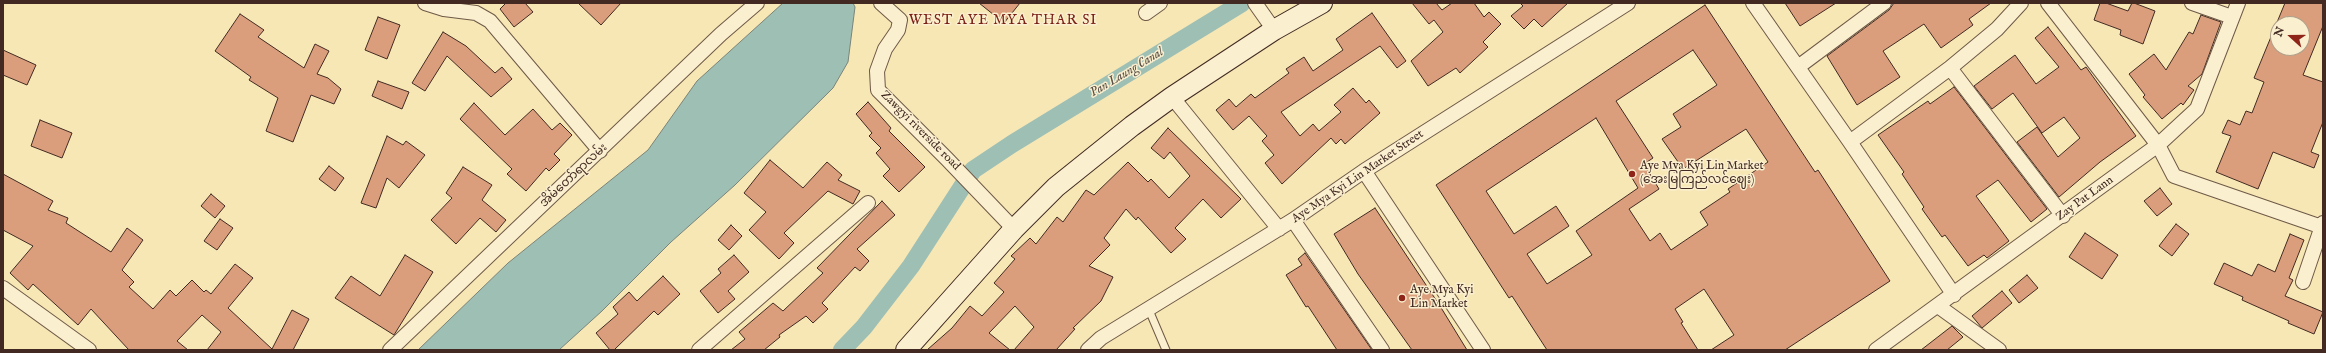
<!DOCTYPE html>
<html>
<head>
<meta charset="utf-8">
<style>
	body { margin:0 }
	#map { position:relative; width:2326px; height:353px; overflow:hidden; background:#f7e7b5; font-family:"IM FELL English",serif }
	canvas { display:block }
	.frame { position:absolute; inset:0; border:4px solid #422a22; pointer-events:none }
	.north { position:absolute; left:2270px; top:16px; width:40px; height:40px; box-sizing:border-box; background:#faefcf; border:1px solid #b0a08a; border-radius:50%; rotate:291deg; font-size:11px; font-weight:700; line-height:16px; text-align:center; color:#422a22 }
	.north::after { content:''; display:block; margin:auto; width:14px; height:18px; background:#8f2418; clip-path:polygon(50% 0,100% 100%,50% 72%,0 100%) }
</style>
</head>
<body>
<div id="map">
<canvas width="2326" height="353"></canvas>
<div class="frame"></div>
<div class="north">N</div>
</div>
<script>
const c = document.querySelector('canvas').getContext('2d');
c.lineJoin = 'round';
function fill(path, color) { c.fillStyle = color; c.fill(path, 'evenodd'); }
const shape = rows => new Path2D(rows.map(r => 'M' + r).join(''));
function stroke(path, color, width, dash) { c.strokeStyle = color; c.lineWidth = width; c.lineCap = dash ? 'butt' : 'round'; c.setLineDash(dash || []); c.stroke(path); }
function label(font, color, halo, rows, align = 'center') {
  c.font = font + ' "IM FELL English","Noto Sans Myanmar",serif'; c.lineWidth = 3; c.setLineDash([]); c.textBaseline = 'middle'; c.strokeStyle = halo; c.fillStyle = color; for (const [text, x, y, turn = 0] of rows) {
    c.save(); c.translate(x, y); c.rotate((+turn || 0) * Math.PI / 180); c.textAlign = isNaN(turn) ? turn : align; if (halo) c.strokeText(text, 0, 0); c.fillText(text, 0, 0); c.restore();
  }
}
const water = shape([
	[783,3,853,3,855,7,848,62,833,88,735,185,671,242,602,311,559,350,418,350,508,263,648,150,697,81,783,3]
]);
const canal = shape([
	[842,350,864,327,911,266,973,170,1012,144,1242,3]
]);
const building = shape([
	[506,3,525,3,533,12,514,27,500,9,506,3],
	[578,3,621,3,601,25,578,3],
	[979,3,1020,3,1004,23,979,3],
	[1412,3,1436,3,1442,10,1452,3,1474,3,1484,17,1489,12,1501,24,1483,42,1488,47,1460,73,1456,68,1428,86,1411,61,1443,32,1434,20,1429,24,1412,3],
	[1520,3,1568,3,1542,27,1534,19,1524,29,1511,16,1523,6,1520,3],
	[1785,3,1836,3,1800,26,1785,3],
	[1894,3,1991,3,1969,19,1973,25,1941,48,1924,24,1883,51,1900,77,1857,105,1827,56,1889,10,1894,3],
	[2100,3,2106,3,2128,11,2132,3,2134,3,2155,11,2143,44,2120,35,2121,30,2094,20,2100,3],
	[2285,3,2323,3,2323,26,2303,75,2323,82,2323,122,2311,152,2319,155,2314,168,2273,152,2258,189,2216,172,2231,136,2222,133,2228,120,2240,125,2246,111,2252,113,2264,82,2254,78,2285,3],
	[2278,24,2302,24,2302,48,2278,48,2278,24],
	[1705,5,1815,172,1818,170,1890,281,1785,350,1711,350,1734,335,1704,289,1675,309,1683,322,1681,323,1698,350,1547,350,1512,296,1509,298,1436,185,1705,5],
	[1693,50,1717,85,1673,114,1681,127,1662,139,1683,169,1746,129,1768,162,1728,189,1730,192,1700,212,1708,225,1671,250,1660,233,1650,241,1629,209,1659,189,1644,164,1653,158,1616,101,1693,50],
	[1596,118,1638,188,1576,231,1592,255,1547,284,1527,254,1569,226,1556,206,1514,234,1486,191,1596,118],
	[1372,13,1406,61,1397,68,1380,46,1281,112,1300,136,1313,124,1319,131,1341,112,1334,105,1353,88,1366,103,1369,100,1380,113,1345,144,1341,139,1336,144,1331,138,1282,184,1265,163,1274,155,1262,141,1267,136,1249,116,1233,130,1216,110,1229,99,1236,107,1251,94,1255,98,1289,73,1286,69,1304,57,1313,71,1343,50,1336,39,1372,13],
	[240,14,264,30,258,37,304,68,315,44,329,51,317,74,328,78,341,89,334,104,311,95,293,142,266,131,278,98,249,80,251,77,215,51,240,14],
	[2201,15,2221,22,2202,74,2188,86,2194,90,2183,105,2181,103,2162,119,2143,97,2145,95,2129,74,2154,54,2166,70,2189,32,2193,34,2201,15],
	[378,17,400,25,387,59,365,50,378,17],
	[2048,27,2081,70,2086,67,2136,136,2100,162,2059,197,2017,142,2037,127,2058,157,2080,138,2064,117,2042,133,2013,93,1992,109,1974,86,2015,55,2036,84,2059,67,2035,38,2048,27],
	[443,32,466,46,495,73,502,67,512,79,491,97,447,56,425,91,412,83,443,32],
	[3,50,36,65,27,85,3,75,3,50],
	[378,81,409,92,402,109,372,96,378,81],
	[1954,87,2047,209,2031,222,1998,180,1976,196,2009,241,1987,258,1984,255,1968,266,1945,235,1942,237,1922,209,1924,207,1902,174,1904,172,1878,135,1928,101,1930,104,1954,87],
	[868,102,891,128,889,131,925,167,899,192,883,176,890,169,876,153,881,148,869,136,872,133,856,114,868,102],
	[474,103,505,135,533,109,552,130,560,123,572,135,554,154,560,160,549,171,546,168,526,191,507,174,512,169,460,119,474,103],
	[40,120,72,133,62,158,31,146,40,120],
	[1168,128,1241,199,1221,218,1203,199,1175,228,1186,239,1171,253,1138,217,1136,220,1126,209,1104,238,1110,245,1089,266,1113,277,1101,301,1073,328,1075,329,1056,350,1014,350,1034,327,1015,306,989,333,1010,350,927,350,952,328,970,306,982,316,1004,292,994,283,1015,259,1011,256,1030,238,1036,244,1057,217,1063,222,1086,190,1094,195,1128,162,1148,182,1151,179,1169,198,1190,176,1170,152,1164,159,1151,148,1168,128],
	[387,136,403,145,406,141,425,155,399,188,387,178,376,208,361,203,387,136],
	[770,160,803,188,827,162,842,175,838,180,860,191,853,204,828,191,784,233,794,243,779,259,749,230,766,212,744,193,770,160],
	[329,166,344,178,335,191,319,179,329,166],
	[463,167,492,185,482,200,506,220,496,232,480,218,456,244,431,220,452,198,446,193,463,167],
	[3,174,53,201,48,210,68,218,66,223,111,252,127,228,143,240,122,270,134,282,129,287,153,309,170,290,176,296,192,280,204,292,206,290,211,294,235,264,253,278,228,308,272,349,292,310,309,319,293,350,207,350,221,332,202,315,177,341,188,350,129,350,91,309,78,325,33,284,28,290,10,273,33,246,3,230,3,174],
	[2160,188,2172,204,2157,216,2144,201,2160,188],
	[211,194,225,206,215,218,201,206,211,194],
	[882,201,895,215,857,249,869,261,860,271,855,267,822,303,828,309,813,323,806,316,779,335,780,337,764,350,731,350,745,339,739,332,773,303,783,311,823,273,817,268,882,201],
	[1375,208,1440,306,1467,350,1412,350,1358,274,1334,234,1375,208],
	[220,219,233,228,217,250,204,241,220,219],
	[2176,224,2189,234,2172,256,2159,246,2176,224],
	[731,225,742,236,729,250,718,240,731,225],
	[2085,233,2118,255,2102,279,2069,257,2085,233],
	[2290,234,2304,240,2289,278,2293,280,2285,296,2323,312,2314,334,2288,323,2289,321,2242,300,2243,297,2214,284,2224,263,2252,276,2258,264,2275,272,2290,234],
	[1305,253,1372,350,1337,350,1308,306,1306,307,1286,275,1302,265,1298,259,1305,253],
	[405,255,433,272,394,335,335,298,351,276,380,296,405,255],
	[734,255,749,272,728,291,735,299,718,313,700,291,721,273,718,269,734,255],
	[2027,275,2038,288,2019,303,2009,290,2027,275],
	[663,276,680,294,658,315,654,311,614,350,610,350,596,333,618,314,613,307,629,292,637,301,663,276],
	[2002,291,2012,303,1982,328,1972,316,2002,291],
	[1952,326,1963,337,1947,350,1921,350,1952,326]
]);
const lane = shape([
	[1149,310,1166,350]
]);
const street = shape([
	[425,3,444,9,476,13,490,21,600,151],
	[881,3,900,20,898,30,885,49,877,71,878,90,947,159,1014,229],
	[1255,3,1274,30],
	[1753,3,1850,142,1954,295],
	[2048,3,2158,145,2174,176,2322,227],
	[2192,3,2232,17],
	[1146,13,1160,3],
	[1798,67,1884,3],
	[1950,68,2063,216],
	[1172,97,1279,229],
	[1850,142,1950,68,1997,29,2021,3],
	[1364,171,1483,350],
	[1293,220,1382,350],
	[2303,282,2323,223],
	[3,288,89,350],
	[1938,306,1999,350],
	[390,350,721,34,757,3],
	[699,350,868,203],
	[1088,350,1101,338,1293,220,1364,171,1628,3],
	[1876,350,2158,145,2197,109,2238,3]
]);
const secondary = shape([
	[906,350,1014,229,1056,187,1132,126,1172,97,1274,30,1322,3]
]);
const markers = [
	[1632,174,4,"#8f2418"],
	[1402,298,4,"#8f2418"]
];
const streetNames = [
	["Zawgyi riverside road",920,131,45],
	["အိမ်တော်ရာလမ်း",574,176,-43],
	["Aye Mya Kyi Lin Market Street",1358,177,-34],
	["Zay Pat Lann",2085,199,-36]
];
const poiNames = [
	["Aye Mya Kyi Lin Market",1640,167],
	["(အေးမြကြည်လင်ဈေး)",1640,181],
	["Aye Mya Kyi",1410,291],
	["Lin Market",1410,305]
];
const waterNames = [
	["Pan Laung Canal",1127,73,-31]
];
const quarterNames = [
	["WEST AYE MYA THAR SI",1003,21]
];
fill(water, '#9ebfb4');
stroke(water, '#79837a', 1);
stroke(canal, '#9ebfb4', 18);
fill(building, '#da9e7d');
stroke(building, '#422a22', 1);
stroke(lane, '#6f5947', 9);
stroke(street, '#6f5947', 16);
stroke(secondary, '#422a22', 22);
stroke(lane, '#faefcf', 7);
stroke(street, '#faefcf', 14);
stroke(secondary, '#faefcf', 20);
for (const [x, y, r, color] of markers) { const dot = new Path2D(); dot.arc(x, y, r, 0, 2 * Math.PI); c.fillStyle = color; c.fill(dot); stroke(dot, '#faefcf', 1.5); }
label('12px', '#422a22', '#faefcf', streetNames);
label('12px', '#422a22', '#faefcf', poiNames, 'left');
label('italic 13px', '#594f46', '#faefcf', waterNames);
c.letterSpacing = '1px';
label('14px', '#7a1f14', '#faefcf', quarterNames);
c.letterSpacing = '0px';
</script>
</body>
</html>
